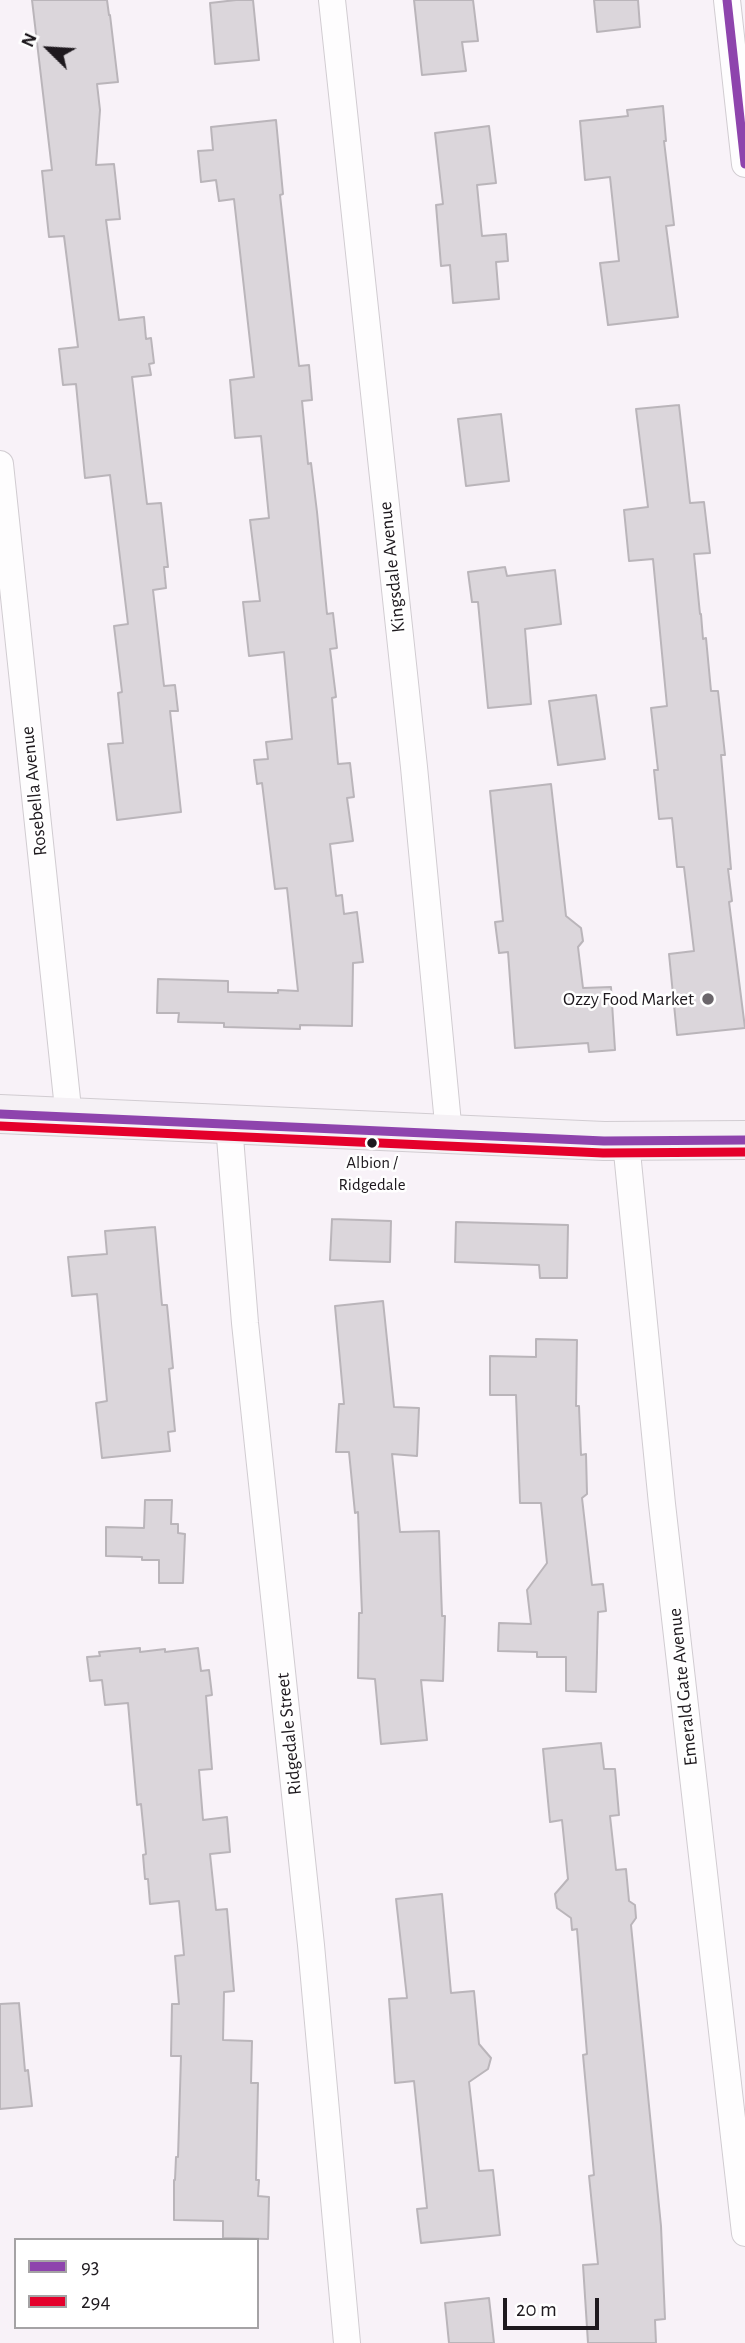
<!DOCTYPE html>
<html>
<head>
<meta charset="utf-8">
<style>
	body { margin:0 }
	#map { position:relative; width:745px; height:2343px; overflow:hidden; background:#f8f2f8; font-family:"Alegreya Sans",sans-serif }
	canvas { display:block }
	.legend { position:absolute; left:14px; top:2238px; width:245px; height:91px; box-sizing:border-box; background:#fff; border:2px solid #a5a3a5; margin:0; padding:9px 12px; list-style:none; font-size:21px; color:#1e191e }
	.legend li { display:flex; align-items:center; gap:14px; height:35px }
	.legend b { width:35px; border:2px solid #a5a3a5 }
	.north { position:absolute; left:14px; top:14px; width:70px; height:70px; -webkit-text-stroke:5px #fff; paint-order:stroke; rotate:294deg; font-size:19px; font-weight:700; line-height:28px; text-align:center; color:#1e191e }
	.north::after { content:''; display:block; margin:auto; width:24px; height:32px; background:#1e191e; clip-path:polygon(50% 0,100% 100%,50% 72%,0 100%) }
	.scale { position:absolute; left:503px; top:2298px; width:96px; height:32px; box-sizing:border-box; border:4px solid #1e191e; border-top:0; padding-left:9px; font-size:21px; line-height:24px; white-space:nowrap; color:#1e191e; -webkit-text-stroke:5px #fff; paint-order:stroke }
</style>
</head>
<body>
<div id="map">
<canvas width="745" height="2343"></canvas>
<ul class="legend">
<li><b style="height:9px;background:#8e44ad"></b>93</li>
<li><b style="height:9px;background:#e4002b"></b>294</li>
</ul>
<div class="north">N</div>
<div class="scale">20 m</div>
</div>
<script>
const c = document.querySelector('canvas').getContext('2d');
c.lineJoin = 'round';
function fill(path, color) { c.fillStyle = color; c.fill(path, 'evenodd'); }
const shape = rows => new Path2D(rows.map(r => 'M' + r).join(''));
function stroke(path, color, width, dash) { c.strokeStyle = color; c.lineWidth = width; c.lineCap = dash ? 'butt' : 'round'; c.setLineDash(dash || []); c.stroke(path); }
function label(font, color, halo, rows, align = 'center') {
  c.font = font + ' "Alegreya Sans",sans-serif'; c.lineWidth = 5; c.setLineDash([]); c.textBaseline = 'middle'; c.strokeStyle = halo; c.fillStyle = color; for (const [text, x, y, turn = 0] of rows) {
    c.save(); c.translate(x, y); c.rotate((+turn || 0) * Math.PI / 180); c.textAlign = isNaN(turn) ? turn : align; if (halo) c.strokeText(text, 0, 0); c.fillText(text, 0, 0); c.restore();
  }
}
const building = shape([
	[32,0,107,0,109,15,110,15,118,82,97,84,100,110,96,165,114,164,120,219,106,220,119,320,144,317,146,339,151,338,154,363,149,364,151,375,132,377,147,504,161,503,168,567,164,567,166,588,153,590,164,686,175,685,178,711,170,711,181,812,117,820,108,744,123,743,118,693,122,692,114,626,128,624,110,475,85,478,76,384,63,385,59,349,78,347,64,236,49,237,42,171,52,170,32,0],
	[236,0,253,0,259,60,215,64,210,3,236,0],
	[414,0,473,0,478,41,462,42,466,71,422,75,414,0],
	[594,0,638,0,640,27,597,32,594,0],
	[663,106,666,141,664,141,674,225,666,226,678,317,608,325,600,263,619,261,610,177,585,180,580,121,628,116,627,110,663,106],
	[276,120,283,194,280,195,299,366,309,365,312,400,302,401,308,464,311,463,317,512,327,614,333,613,337,648,330,649,336,697,332,698,338,764,350,763,354,797,347,798,353,841,330,844,336,896,342,895,344,914,357,912,363,962,353,963,352,1026,300,1025,300,1029,224,1027,224,1023,178,1022,179,1013,157,1013,158,979,228,981,228,992,278,993,278,990,298,991,287,888,275,889,262,783,257,784,254,760,268,759,266,742,292,739,284,652,249,656,243,602,260,601,250,520,269,518,261,436,235,438,230,380,254,377,234,199,219,201,216,180,201,182,198,151,213,150,211,127,276,120],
	[489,126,496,183,477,185,482,236,506,234,508,261,496,262,499,299,453,303,450,265,441,266,436,205,443,204,435,133,489,126],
	[679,405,690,503,704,502,710,553,694,554,700,614,701,614,703,639,706,638,711,691,718,691,725,755,721,755,731,869,728,869,732,901,729,902,745,1028,677,1035,669,954,694,951,684,867,677,867,672,818,659,819,654,770,658,770,651,708,667,706,653,559,629,561,624,510,648,507,636,409,679,405],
	[501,414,509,481,466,486,458,419,501,414],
	[505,567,507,576,555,570,561,624,525,629,531,704,488,708,478,602,472,602,468,572,505,567],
	[596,695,605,759,558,765,549,701,596,695],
	[551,784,566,916,581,928,583,941,578,947,583,988,611,987,615,1050,589,1052,588,1043,515,1048,508,952,499,953,495,922,503,921,490,791,551,784],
	[332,1219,391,1221,390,1262,330,1260,332,1219],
	[456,1222,568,1225,567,1278,540,1278,539,1265,455,1262,456,1222],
	[155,1227,162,1305,167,1305,173,1368,169,1369,175,1431,168,1432,170,1451,102,1458,96,1403,107,1401,97,1294,72,1296,68,1257,107,1254,105,1231,155,1227],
	[383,1301,394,1407,419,1408,417,1456,392,1454,400,1532,439,1531,442,1616,445,1616,443,1681,421,1680,427,1740,381,1744,375,1679,358,1678,359,1613,362,1613,358,1512,355,1513,349,1452,336,1452,339,1404,344,1404,335,1306,383,1301],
	[536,1339,577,1340,576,1406,579,1406,581,1455,586,1454,587,1494,582,1498,592,1585,603,1584,606,1611,598,1612,596,1692,566,1691,566,1657,537,1657,537,1652,498,1651,499,1623,531,1624,527,1590,547,1563,541,1503,520,1503,516,1395,490,1395,490,1356,536,1357,536,1339],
	[145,1500,172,1500,171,1524,178,1524,178,1533,185,1534,183,1583,159,1583,159,1560,142,1560,142,1557,106,1556,106,1527,144,1528,145,1500],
	[140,1648,140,1652,165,1649,165,1652,198,1648,201,1671,209,1670,212,1695,206,1696,212,1769,199,1770,203,1820,227,1817,230,1852,210,1854,216,1910,227,1909,234,1991,224,1992,223,2040,252,2041,251,2083,258,2083,256,2180,259,2180,258,2196,269,2197,268,2239,223,2238,223,2221,174,2220,174,2180,175,2180,176,2157,178,2157,181,2056,171,2056,172,2004,179,2004,175,1956,184,1955,179,1901,150,1904,148,1879,145,1879,143,1855,146,1854,141,1804,137,1805,128,1703,105,1705,102,1680,90,1681,87,1657,100,1656,99,1652,140,1648],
	[601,1743,604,1769,615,1769,619,1815,610,1816,616,1870,626,1869,629,1901,635,1905,636,1918,631,1925,661,2226,665,2319,655,2320,656,2343,588,2343,583,2265,598,2264,589,2176,594,2175,583,2055,587,2054,577,1929,572,1930,571,1918,557,1908,555,1894,568,1879,562,1820,550,1822,543,1749,601,1743],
	[442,1894,451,1993,474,1991,479,2044,491,2058,488,2069,469,2082,479,2171,493,2170,500,2235,421,2243,417,2209,427,2208,414,2081,395,2083,389,1999,407,1998,396,1899,442,1894],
	[19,2003,25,2071,28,2070,32,2106,0,2109,0,2004,19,2003],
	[489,2298,494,2343,449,2343,445,2303,489,2298]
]);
const street = shape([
	[332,0,414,767,449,1134],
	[727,0,745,164],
	[0,464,69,1118],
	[229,1125,245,1323,311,1945,347,2343],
	[626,1142,662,1504,745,2233]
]);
const secondary = shape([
	[0,1114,604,1141,745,1140]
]);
const bus1 = shape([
	[727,0,745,164],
	[0,1114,604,1141,745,1140]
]);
const bus2 = shape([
	[0,1126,603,1153,745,1152]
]);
const markers = [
	[708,999,7,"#6a656a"],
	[372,1143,6,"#1e191e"]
];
const busNames = [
	["Albion /",372,1163],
	["Ridgedale",372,1185]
];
const streetNames = [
	["Kingsdale Avenue",392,567,-96],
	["Rosebella Avenue",34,791,-96],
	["Emerald Gate Avenue",683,1687,-96],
	["Ridgedale Street",289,1734,-96]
];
const poiNames = [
	["Ozzy Food Market",694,999]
];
fill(building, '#dbd6db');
stroke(building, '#bab5ba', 2);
stroke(street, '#d1ccd1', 28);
stroke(secondary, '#d1ccd1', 40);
stroke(street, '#fefdfe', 26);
stroke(secondary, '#f5f1f5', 38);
stroke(bus1, '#8e44ad', 9);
stroke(bus2, '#e4002b', 9);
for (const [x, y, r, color] of markers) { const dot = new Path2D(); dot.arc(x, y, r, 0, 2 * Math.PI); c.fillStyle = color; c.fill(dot); stroke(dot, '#fff', 2.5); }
label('17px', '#1e191e', '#fff', busNames);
label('19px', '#1e191e', '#fff', streetNames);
label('19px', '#1e191e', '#fff', poiNames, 'right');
</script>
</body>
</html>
